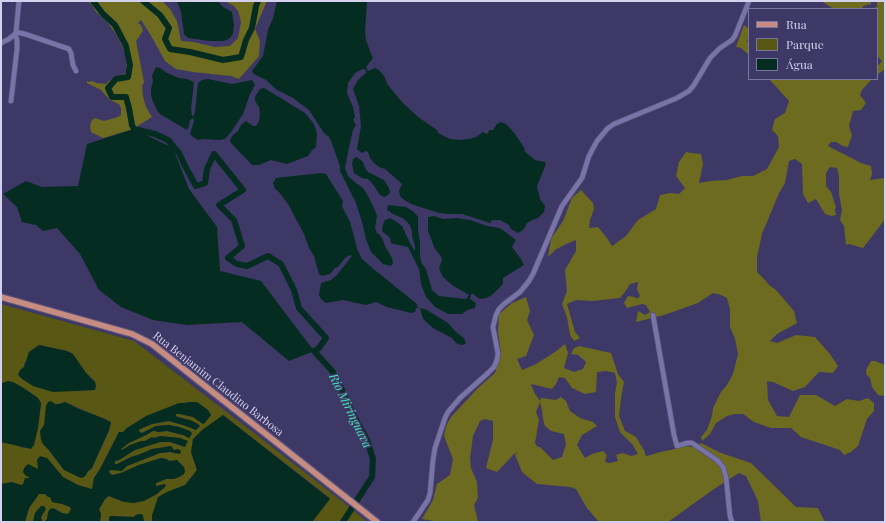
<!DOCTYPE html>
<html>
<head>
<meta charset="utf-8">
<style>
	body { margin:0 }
	#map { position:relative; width:886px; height:523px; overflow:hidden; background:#3e3866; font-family:"Playfair Display",serif }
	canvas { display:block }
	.frame { position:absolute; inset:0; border:2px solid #d3d1ee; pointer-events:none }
	.legend { position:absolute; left:748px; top:8px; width:130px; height:72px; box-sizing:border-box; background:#3e3866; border:1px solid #7a759c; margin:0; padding:5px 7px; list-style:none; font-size:12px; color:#d3d1ee }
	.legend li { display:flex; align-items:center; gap:8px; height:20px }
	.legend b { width:20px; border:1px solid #7a759c }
</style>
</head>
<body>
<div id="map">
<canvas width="886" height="523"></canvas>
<div class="frame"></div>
<ul class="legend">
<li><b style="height:5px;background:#c68b81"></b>Rua</li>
<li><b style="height:11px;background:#585714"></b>Parque</li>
<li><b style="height:11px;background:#052c20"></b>Água</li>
</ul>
</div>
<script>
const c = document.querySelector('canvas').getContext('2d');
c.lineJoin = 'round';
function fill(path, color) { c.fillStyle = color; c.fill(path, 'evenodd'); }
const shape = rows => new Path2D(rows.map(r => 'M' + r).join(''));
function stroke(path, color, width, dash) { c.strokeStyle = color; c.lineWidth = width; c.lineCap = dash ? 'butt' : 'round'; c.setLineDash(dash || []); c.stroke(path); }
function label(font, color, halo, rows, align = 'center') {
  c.font = font + ' "Playfair Display",serif'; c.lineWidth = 3; c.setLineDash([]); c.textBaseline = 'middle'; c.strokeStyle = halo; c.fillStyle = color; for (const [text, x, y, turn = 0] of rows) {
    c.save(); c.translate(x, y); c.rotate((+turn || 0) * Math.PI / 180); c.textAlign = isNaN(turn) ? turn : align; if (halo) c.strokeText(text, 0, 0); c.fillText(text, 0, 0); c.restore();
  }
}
const green = shape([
	[1,304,134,341,245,426,352,509,367,522,312,522,330,498,223,415,191,452,197,470,185,485,167,492,152,515,152,522,144,522,144,519,138,514,133,517,111,516,109,518,109,522,100,522,101,514,99,510,105,499,109,496,124,502,156,486,156,483,166,479,174,479,184,467,177,460,170,461,166,459,161,458,139,465,121,473,112,475,109,472,110,470,122,470,127,466,160,453,170,452,177,454,171,446,159,448,152,449,138,455,131,457,117,464,115,464,115,461,119,460,135,450,160,442,170,442,185,447,180,438,160,436,130,445,122,450,121,448,129,443,146,435,153,431,155,431,158,432,167,431,183,435,189,438,190,431,179,427,169,425,156,426,142,433,139,432,139,431,140,429,152,424,169,421,186,426,196,430,182,418,176,416,176,414,180,414,193,417,200,421,211,415,208,410,196,402,190,402,184,403,179,403,127,428,123,432,119,432,100,469,94,478,92,490,78,485,63,477,47,458,31,479,21,486,16,483,1,484,1,442,13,444,23,448,34,445,40,412,41,403,38,398,22,387,3,383,1,390],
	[39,345,67,351,73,354,86,373,95,381,94,390,75,391,24,367,24,363],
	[52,402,53,404,59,404,65,402,111,422,109,431,92,468,88,471,81,478,64,470,48,449,43,444,40,431,44,425],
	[39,494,45,494,50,497,55,502,63,504,70,507,71,509,69,513,67,514,62,513,56,509,48,512,47,519,44,522,42,521,41,517,43,515,38,510,35,513,33,522,25,522,29,508]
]);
const forest = shape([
	[87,1,162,1,170,9,177,21,181,41,193,42,215,47,230,46,238,38,241,22,238,11,234,6,225,1,267,1,255,29,260,41,259,56,239,79,231,76,193,72,176,69,165,61,150,34,141,20,138,23,141,25,143,31,136,41,144,82,142,86,143,96,146,107,152,117,133,129,103,138,91,132,90,126,92,120,95,118,104,121,118,117,121,115,121,108,119,104,110,100,101,90,87,83,87,81,89,82,92,81,96,83,106,84,109,81,126,73,127,57,123,48,116,34,108,23,96,12,92,5],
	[821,1,871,1,871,4,863,6,862,9,834,9],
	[877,1,885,1,885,69,877,75,877,67,882,61,877,56,877,9,870,9,877,7],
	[744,25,749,29,749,35,747,41,749,43,749,55,741,48,736,47],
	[769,79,872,79,862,90,860,95,866,103,861,110,853,111,849,126,852,135,848,147,843,146,836,142,831,142,828,146,861,163,871,166,872,174,870,180,885,178,885,192,884,193,885,196,885,216,883,222,863,248,849,244,846,245,844,226,840,220,842,210,839,194,839,177,837,168,830,167,826,173,826,186,831,192,836,207,835,210,836,215,832,216,825,214,816,199,808,203,803,194,802,164,795,159,789,161,785,183,779,193,762,234,757,257,757,272,765,280,769,285,776,290,794,311,797,323,777,334,770,341,777,343,796,335,815,337,830,354,838,366,833,373,819,372,805,387,793,391,773,382,767,381,768,400,777,416,789,417,800,395,816,395,835,406,847,399,859,401,868,398,874,403,874,411,867,419,858,446,851,452,844,455,840,450,801,437,791,428,771,428,754,422,743,414,735,414,727,416,716,423,710,434,702,441,701,437,707,430,712,416,713,408,721,392,727,385,733,374,738,354,735,339,730,327,730,309,727,298,721,295,713,293,698,303,664,315,636,322,638,311,645,315,650,312,646,305,642,304,627,308,624,303,628,296,635,297,637,299,640,296,637,289,638,282,630,284,625,292,620,298,592,301,576,300,567,304,575,332,580,338,574,341,570,335,567,317,562,304,567,291,565,270,576,251,576,240,566,244,555,250,548,257,551,239,563,221,572,198,581,190,593,203,594,209,590,220,589,228,598,227,607,238,612,246,626,236,638,220,656,209,660,195,670,193,679,194,685,188,676,176,679,162,686,152,691,153,701,154,703,164,699,183,711,181,727,180,742,176,753,176,767,169,779,147,778,136,772,130,775,119,785,113,789,101],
	[526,297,530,311,527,320,534,335,526,356,517,359,522,370,536,364,555,352,565,344,568,353,564,368,574,372,583,369,586,362,578,355,571,354,574,348,579,346,611,353,618,374,624,382,621,398,619,416,625,431,636,437,645,452,645,455,647,456,660,452,675,449,681,445,691,447,701,443,721,453,751,463,796,507,818,508,825,522,761,522,758,501,746,476,739,473,714,489,682,512,668,522,599,522,587,508,576,489,570,487,537,484,522,472,516,457,515,455,518,452,514,454,497,472,486,468,493,440,493,421,485,419,480,421,473,436,470,458,471,468,477,482,478,498,474,505,477,517,478,522,435,522,434,521,422,519,433,500,437,484,450,475,453,459,444,436,446,426,451,417,478,388,495,373,501,354,498,331,499,314,512,303],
	[606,371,615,373,617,382,615,393,615,417,620,432,633,445,638,454,631,456,623,453,616,455,618,461,610,463,605,462,607,455,603,451,592,454,585,458,577,445,582,435,597,426,593,422,580,418,570,411,566,401,561,397,556,400,541,398,540,401,535,394,531,384,552,389,556,384,559,377,565,378,572,388,585,394,596,392,597,372],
	[540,402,542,410,543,419,545,426,551,431,564,434,566,444,562,457,553,460,540,447,538,447,536,445,535,443,539,420,536,412],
	[871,361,875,361,885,365,885,395,884,396,878,395,872,387,870,378,866,374,866,370]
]);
const water = shape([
	[177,1,218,1,222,6,232,12,234,25,233,34,229,39,223,41,210,41,188,38,184,34,181,12],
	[277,1,367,1,365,31,366,40,371,54,373,58,366,67,368,71,375,68,379,70,384,76,388,85,401,101,418,117,437,130,438,133,450,139,460,140,469,139,476,137,483,132,487,134,488,133,489,130,493,130,497,124,501,122,506,124,515,134,525,149,524,151,535,160,545,162,546,164,537,186,540,199,545,206,544,212,538,218,532,220,527,223,524,229,518,233,511,229,509,225,500,220,492,220,490,223,462,214,447,214,439,213,411,204,403,199,400,196,399,191,402,184,385,169,379,167,373,162,370,158,368,152,365,151,363,153,360,152,357,149,361,126,359,106,353,89,358,80,366,73,365,69,363,69,355,73,348,83,347,93,353,107,355,117,353,120,356,125,353,130,348,152,345,168,348,176,356,183,363,188,368,196,375,210,377,216,375,228,377,233,380,235,383,240,385,246,392,258,393,263,391,266,383,264,371,252,366,239,362,222,356,203,340,171,340,166,331,141,329,137,324,133,309,110,293,98,277,90,266,80,254,74,252,71,263,56,268,30,273,18],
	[156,67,160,68,167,73,179,78,187,79,194,82,191,109,192,116,194,115,195,111,198,83,202,80,208,79,232,84,252,80,255,85,250,94,243,114,231,132,225,139,220,140,203,139,198,140,193,137,190,134,194,121,193,118,190,120,189,126,187,130,160,114,157,110,153,102,151,95,151,89,153,81,152,76],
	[264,88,305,113,314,124,317,134,316,147,312,150,308,156,287,164,271,160,259,165,252,165,231,143,230,140,233,135,238,131,241,125,246,121,253,126,256,126,259,121,260,114,259,107,255,101,255,97,260,89],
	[134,129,173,148,189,189,217,227,220,271,261,281,314,351,289,361,242,322,187,325,153,320,121,307,99,290,80,254,57,228,43,231,36,225,22,222,17,207,3,194,26,181,42,187,78,186,87,144],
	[357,157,363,162,365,168,368,172,384,180,389,188,390,192,388,195,385,197,380,195,372,183,368,179,362,178,354,173,352,164,353,160,354,158],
	[321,173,326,174,329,179,343,201,342,206,350,222,355,240,357,249,362,259,376,271,417,304,417,307,427,310,448,323,456,332,464,338,466,344,461,345,456,343,452,338,433,328,423,319,420,308,416,308,415,312,411,313,387,307,376,302,366,305,343,300,326,303,321,299,319,295,321,283,331,280,336,276,352,256,350,255,345,258,338,267,335,268,330,274,322,276,319,274,314,256,309,248,304,234,288,204,279,192,275,189,273,183,276,178],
	[388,205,406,207,414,212,418,217,418,229,420,243,420,257,422,264,426,269,432,290,439,296,466,299,469,295,452,285,443,277,439,269,442,259,440,255,435,249,428,231,428,217,434,216,443,219,457,218,470,220,487,226,500,228,516,240,512,247,521,259,524,265,503,278,503,284,492,295,486,298,480,299,473,294,471,294,470,299,476,303,475,308,467,310,462,314,448,314,435,307,429,300,426,297,421,284,419,269,408,247,394,244,391,243,390,238,382,231,383,224,385,220,390,218,394,220,402,226,411,245,415,251,415,246,412,236,412,232,410,225,404,219,393,214,387,210],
	[39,345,67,351,73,354,86,373,95,382,96,386,95,390,75,391,53,392,33,386,22,379,18,375,20,370,24,367,29,352],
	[8,381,13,382,22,387,38,398,41,403,40,412,38,428,34,445,31,449,1,442,1,390,2,383],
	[51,401,55,404,59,404,65,402,79,409,105,419,111,422,109,430,92,468,90,470,88,471,86,475,84,477,81,478,64,470,48,449,43,444,41,440,40,431,44,425,46,406,48,402],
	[190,402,197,402,208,410,211,415,205,423,203,424,193,417,180,414,176,414,176,416,177,417,190,420,198,424,200,426,196,430,186,426,169,421,152,424,140,429,139,431,140,432,142,433,156,426,169,425,179,427,190,431,192,433,190,437,189,438,183,435,167,431,158,432,155,431,153,431,146,435,129,443,121,449,122,450,130,445,141,441,145,441,152,437,154,438,160,436,180,438,188,441,185,447,170,442,160,442,135,450,119,460,115,461,115,464,117,464,131,457,138,455,152,449,159,448,171,446,174,450,178,449,181,451,180,454,170,452,160,453,127,466,122,471,110,470,109,472,112,475,121,473,139,465,161,458,166,459,170,461,177,460,184,467,185,471,184,474,179,477,174,479,166,479,156,483,156,486,165,484,166,486,157,494,144,501,134,503,124,502,109,496,105,499,99,509,101,514,100,522,33,522,35,513,41,506,44,506,46,509,41,517,42,521,44,522,47,519,48,512,50,509,53,508,62,513,67,514,69,513,71,509,70,507,62,504,52,502,50,497,48,497,45,494,39,494,29,508,25,522,5,522,4,521,1,522,1,484,12,482,21,485,23,484,25,478,30,478,25,475,23,472,24,468,28,464,38,469,37,460,40,456,47,458,63,477,78,485,92,489,94,478,100,469,119,432,123,432,127,428,146,416,179,403,184,403],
	[223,415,330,499,312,522,193,521,152,522,152,515,158,497,167,492,185,485,197,470,191,452,193,439,202,430],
	[138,514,141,514,143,515,144,522,109,522,109,517,111,516,133,517]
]);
const river = shape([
	[93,1,103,14,115,25,126,46,130,65,128,77,116,79,108,88,112,97,126,97,129,108,132,125,134,129,155,134,168,140,179,153,185,166,196,186,205,183,207,169,214,154,243,190,219,205,234,220,242,246,228,258,237,264,247,266,268,256,281,264,294,290,299,308,326,338,319,348,314,351,333,372,343,392,355,418,367,440,373,459,372,477,343,522],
	[143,1,160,15,169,28,165,39,170,49,190,52,223,60,241,57,246,40,252,28,256,6,258,1]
]);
const minor = shape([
	[16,32,25,34,69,49,71,53,73,65,76,71],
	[1,43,9,39,15,34,16,32,19,1],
	[11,101,17,49,17,40,15,34],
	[653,315,674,435,677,446,687,443,692,443,717,460,723,467,726,477,730,516,732,522],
	[413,522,428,500,430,493,433,460,435,448,445,418,448,412,460,398,488,373,494,367,497,360,498,354,493,327,496,315,499,309,504,304,520,292,529,281,533,274,562,206,582,178,589,156,597,141,608,128,614,124,677,98,689,91,694,85,710,58,720,48,732,40,735,36,749,1]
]);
const major = shape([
	[1,297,132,334,152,344,377,522]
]);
const streetNames = [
	["Rua Benjamim Claudino Barbosa",218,384,38]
];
const waterNames = [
	["Rio Miringuava",350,411,64]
];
fill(green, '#585714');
fill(forest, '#6d6b1f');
fill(water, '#052c20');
stroke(river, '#052c20', 6);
stroke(minor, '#5a547b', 6);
stroke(major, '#5a547b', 8);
stroke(minor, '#7974a7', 4.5);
stroke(major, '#c68b81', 5.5);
label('11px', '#d3d1ee', '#3e3866', streetNames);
label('italic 12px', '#44e7b5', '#3e3866', waterNames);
</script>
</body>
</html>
